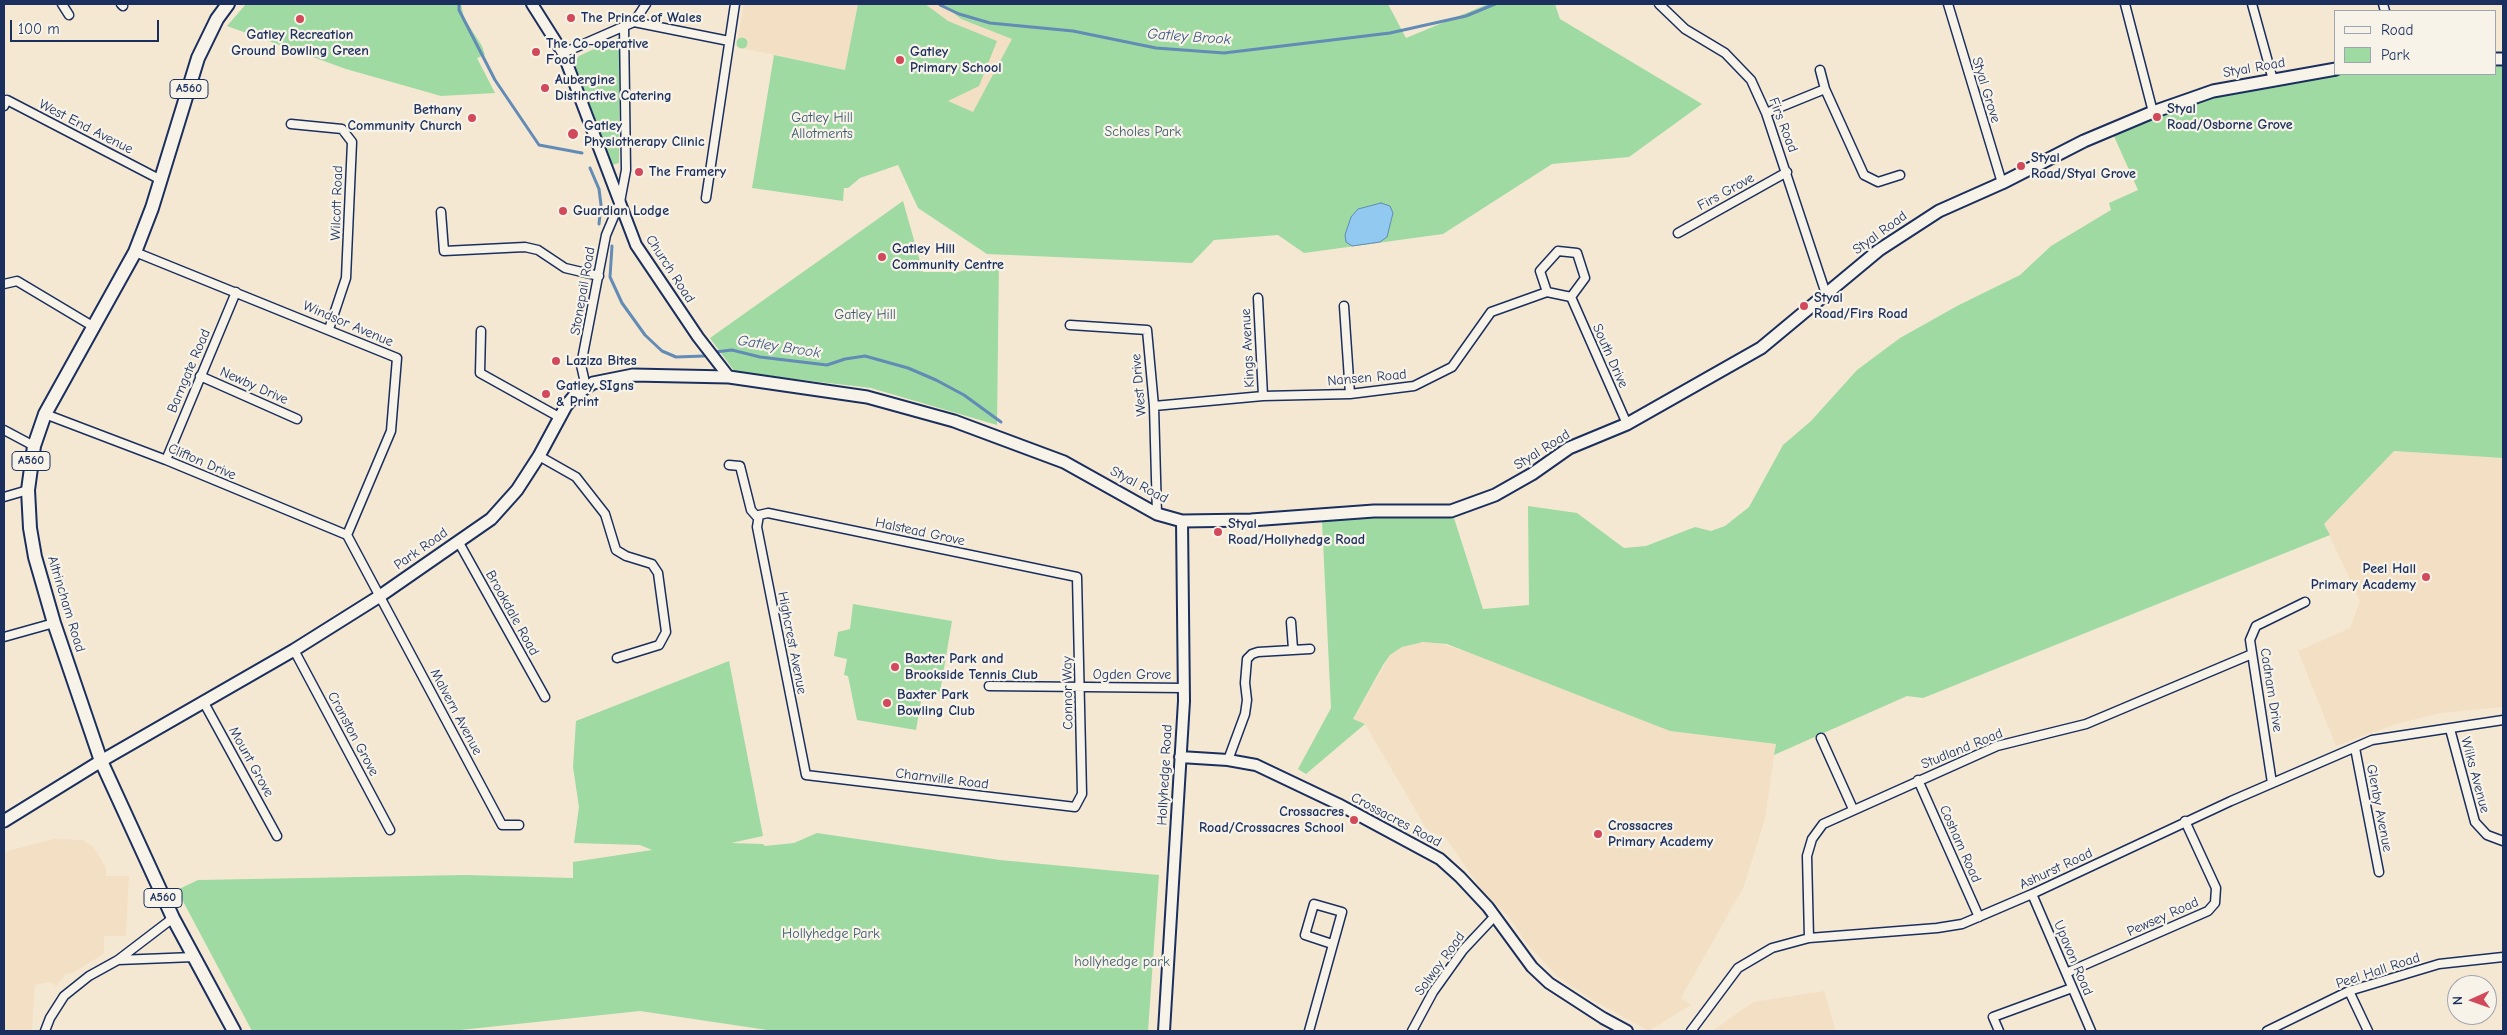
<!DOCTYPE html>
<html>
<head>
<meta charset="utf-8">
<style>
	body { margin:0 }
	#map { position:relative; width:2507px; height:1035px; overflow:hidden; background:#f5e8d3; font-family:"Comic Neue",sans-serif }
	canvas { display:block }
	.frame { position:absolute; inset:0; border:5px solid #1b2f5e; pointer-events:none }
	.legend { position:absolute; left:2334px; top:10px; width:162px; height:65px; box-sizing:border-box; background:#f7f3e8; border:1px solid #9fa5b1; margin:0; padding:6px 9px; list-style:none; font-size:15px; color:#1b2f5e }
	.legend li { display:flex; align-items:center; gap:10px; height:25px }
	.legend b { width:25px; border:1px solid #9fa5b1 }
	.north { position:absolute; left:2447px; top:975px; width:50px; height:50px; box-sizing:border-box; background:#f7f3e8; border:1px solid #9fa5b1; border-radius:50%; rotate:268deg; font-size:14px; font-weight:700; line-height:20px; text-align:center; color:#1b2f5e }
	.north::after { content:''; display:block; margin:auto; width:18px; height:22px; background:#d1495b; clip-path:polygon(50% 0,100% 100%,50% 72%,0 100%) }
	.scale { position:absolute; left:10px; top:20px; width:149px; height:22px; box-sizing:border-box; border:2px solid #1b2f5e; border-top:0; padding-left:6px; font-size:15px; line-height:18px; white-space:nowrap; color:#1b2f5e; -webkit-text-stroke:4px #f7f3e8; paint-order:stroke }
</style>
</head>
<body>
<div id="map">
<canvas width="2507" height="1035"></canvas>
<div class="frame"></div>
<ul class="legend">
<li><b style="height:6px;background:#f7f3e8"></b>Road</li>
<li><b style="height:14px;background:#9edaa2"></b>Park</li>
</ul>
<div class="north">N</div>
<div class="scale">100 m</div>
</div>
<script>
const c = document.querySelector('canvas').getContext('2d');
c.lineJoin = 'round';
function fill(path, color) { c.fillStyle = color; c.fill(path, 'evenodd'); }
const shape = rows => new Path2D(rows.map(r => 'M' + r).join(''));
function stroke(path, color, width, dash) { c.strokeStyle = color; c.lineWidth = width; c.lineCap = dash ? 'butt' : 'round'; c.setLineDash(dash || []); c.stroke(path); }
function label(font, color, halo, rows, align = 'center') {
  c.font = font + ' "Comic Neue",sans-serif'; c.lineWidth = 4.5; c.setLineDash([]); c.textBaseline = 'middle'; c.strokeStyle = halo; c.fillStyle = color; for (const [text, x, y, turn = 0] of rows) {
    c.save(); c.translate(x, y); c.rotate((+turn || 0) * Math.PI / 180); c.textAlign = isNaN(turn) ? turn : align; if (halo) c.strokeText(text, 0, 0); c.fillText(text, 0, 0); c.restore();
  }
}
const built = shape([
	[744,4,942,4,961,19,1013,39,973,113,900,81,736,47],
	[2394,451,2503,458,2503,707,2441,713,2396,724,2336,746,2298,651,2350,628,2360,601,2324,524],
	[1435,642,1474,654,1670,731,1776,744,1765,819,1744,886,1681,998,1691,1005,1649,1031,1594,1001,1558,977,1527,944,1509,917,1483,892,1446,838,1427,830,1365,724,1353,720,1390,655,1402,647,1413,643],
	[53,839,83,840,92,846,100,857,106,868,106,876,129,876,126,936,104,936,104,954,72,973,66,974,57,985,58,987,50,982,35,985,32,1031,4,1031,4,852],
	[1824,991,1836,1031,1712,1031,1753,1002]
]);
const green = shape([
	[246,4,461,4,464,18,482,46,485,55,477,58,495,93,441,96,346,69,227,26],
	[858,4,925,4,948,21,997,41,979,86,948,101,973,112,1012,39,961,19,942,4,1388,4,1406,38,1488,4,1555,4,1560,19,1702,104,1629,157,1552,164,1443,234,1304,253,1278,235,1214,240,1192,263,987,254,918,208,898,165,860,178,848,188,844,188,843,201,752,188,774,55,845,70],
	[620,37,619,163,612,165,575,65,576,59,579,56],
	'736.5 43a5.5 5.5 0 1 1 11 0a5.5 5.5 0 1 1-11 0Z',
	[2503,66,2503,458,2394,451,2324,524,2330,535,1923,698,1907,696,1774,755,1776,744,1670,731,1447,644,1423,642,1402,647,1390,655,1383,665,1353,719,1365,724,1306,774,1298,769,1331,708,1322,521,1391,517,1454,518,1483,609,1529,605,1528,506,1577,513,1624,548,1646,546,1695,527,1711,531,1725,526,1749,507,1783,445,1811,421,1857,370,1900,338,1957,306,2020,275,2051,246,2111,210,2109,203,2138,190,2113,134,2208,98,2299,80,2339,74,2496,74,2496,67],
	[903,201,923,272,958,272,999,261,997,425,871,388,735,372,710,338],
	[853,604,952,621,940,692,923,689,916,730,857,720,848,676,844,675,847,659,834,656,838,632,850,629],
	[729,661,763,836,731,843,763,844,765,846,794,843,817,833,1000,860,1159,875,1148,1031,774,1031,640,1011,451,1031,252,1031,177,890,198,880,466,875,573,878,573,862,652,850,640,845,574,843,579,807,573,767,576,721]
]);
const water = shape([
	[1381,203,1390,206,1393,213,1387,237,1380,242,1352,246,1346,242,1345,235,1351,217,1358,209,1381,203]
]);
const stream = shape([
	[459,4,459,10,495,80,539,145,582,153],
	[940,5,959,14,990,23,1073,31,1156,48,1224,53,1390,33,1466,16,1495,4],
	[590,168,599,189,601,205,599,224],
	[612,246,610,277,622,303,645,335,662,351,676,357,704,356],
	[715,352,732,350,760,357,827,365,845,359,865,356,908,368,936,380,964,395,1001,422]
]);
const minor = shape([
	[62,4,69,15],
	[121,4,123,6],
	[1659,4,1685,29,1725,53,1751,80,1766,113,1826,294],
	[1948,4,2002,183],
	[2125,4,2153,112],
	[2252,4,2273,80],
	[2383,4,2385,11],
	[634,22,729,41],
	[563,53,634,22,646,4],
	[1820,70,1825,89],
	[4,106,7,100,161,180],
	[1766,113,1825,89,1864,175,1878,182,1900,175],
	[291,124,342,129,352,142,346,278,329,329],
	[706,198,735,4],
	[441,212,444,251,525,247,538,250,565,268,599,276],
	[1678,233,1787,172],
	[1558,251,1577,253,1585,278,1571,297,1547,292,1540,271,1558,251],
	[135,252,397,358,391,431,347,535,502,825,519,825],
	[4,284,17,281,94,327],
	[1571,297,1627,424],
	[1258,298,1263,396],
	[1344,306,1350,394],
	[1070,325,1147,330,1154,406,1157,514],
	[481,331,480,373,559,417],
	[200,376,297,419],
	[586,387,581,365,606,235,620,202,626,170,624,26],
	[1154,406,1263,396,1350,394,1414,386,1452,367,1491,312,1547,292],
	[45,414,166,460,347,535],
	[4,430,34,446],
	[539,456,576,477,605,514,616,550,626,556,652,564,658,573,666,632,659,645,617,658],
	[166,460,236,292],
	[729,465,740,466,751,510,758,518],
	[4,497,28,490],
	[768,513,1077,577,1082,794,1075,807,806,775,757,527,759,515,768,513],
	[458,541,545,697],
	[1291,622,1293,649],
	[4,637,54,623],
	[294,650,390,830],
	[989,686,1184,688],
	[203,701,277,836],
	[2450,729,2475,822,2487,835,2503,841],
	[1821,738,1853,809],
	[2355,748,2379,872],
	[1228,760,1245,714,1247,700,1245,683,1247,659,1252,654,1258,652,1310,649],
	[1918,780,1979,917],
	[2272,783,2250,640,2256,626,2305,602],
	[2032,894,2091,1031],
	[1809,938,1807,856,1812,839,1823,824,1997,746,2086,724,2252,654],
	[118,960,194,957],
	[2066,973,2208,911,2215,903,2216,888,2185,821],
	[2349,991,2368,1031],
	[45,1031,50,1018,64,996,89,976,118,960,173,918],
	[1309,1031,1342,912,1314,904,1305,935,1332,944],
	[1412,1031,1433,992,1463,950,1494,917],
	[1691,1031,1738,968,1772,948,1809,938,1937,928,1962,924,2032,894,2231,801,2372,740,2503,720],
	[1999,1031,1993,1017,2072,988],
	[2267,1031,2349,991,2439,964,2503,957]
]);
const tertiary = shape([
	[532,4,563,53,636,245,698,337,729,377],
	[1180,757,1228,760,1256,765,1338,804,1440,859,1460,877,1488,907,1532,967,1549,983,1603,1018,1627,1031],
	[1164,1031,1184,701,1182,521]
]);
const secondary = shape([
	[2496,59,2503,59],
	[4,821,101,761,294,650,380,596,491,519,517,490,539,456,566,406,575,395,593,383,633,375,729,377,867,397,954,421,1064,462,1157,514,1182,521,1251,520,1374,511,1451,511,1495,495,1532,474,1569,448,1627,424,1761,348,1879,250,1939,211,2002,183,2084,141,2153,112,2213,91,2336,69]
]);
const primary = shape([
	[228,4,217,19,198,58,152,208,135,252,45,414,34,446,28,490,30,528,35,557,54,623,101,761,173,918,234,1031]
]);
const markers = [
	[571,18,5,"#d1495b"],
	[300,19,5,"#d1495b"],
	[536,52,5,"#d1495b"],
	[900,60,5,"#d1495b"],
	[545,88,5,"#d1495b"],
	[2157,117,5,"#d1495b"],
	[472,118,5,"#d1495b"],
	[573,134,6,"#d1495b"],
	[2021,166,5,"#d1495b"],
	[639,172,5,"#d1495b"],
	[563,211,5,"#d1495b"],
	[882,257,5,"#d1495b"],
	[1804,306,5,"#d1495b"],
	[556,361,5,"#d1495b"],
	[546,394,5,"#d1495b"],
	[1218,532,5,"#d1495b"],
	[2426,577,5,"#d1495b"],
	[895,667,5,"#d1495b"],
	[887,703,5,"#d1495b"],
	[1354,820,5,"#d1495b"],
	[1598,834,5,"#d1495b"]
];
const shields = [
	[189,89,38],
	[31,461,38],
	[163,898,38]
];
const shieldNames = [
	["A560",189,89],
	["A560",31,461],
	["A560",163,898]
];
const poiNames = [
	["The Prince of Wales",581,18],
	["Gatley Recreation",300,35,"center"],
	["Ground Bowling Green",300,51,"center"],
	["The Co-operative",546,44],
	["Food",546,60],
	["Gatley",910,52],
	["Primary School",910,68],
	["Aubergine",555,80],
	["Distinctive Catering",555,96],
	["Styal",2167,109],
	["Road/Osborne Grove",2167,125],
	["Bethany",462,110,"right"],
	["Community Church",462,126,"right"],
	["Gatley",584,126],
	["Physiotherapy Clinic",584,142],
	["Styal",2031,158],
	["Road/Styal Grove",2031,174],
	["The Framery",649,172],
	["Guardian Lodge",573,211],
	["Gatley Hill",892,249],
	["Community Centre",892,265],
	["Styal",1814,298],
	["Road/Firs Road",1814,314],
	["Laziza Bites",566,361],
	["Gatley SIgns",556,386],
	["& Print",556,402],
	["Styal",1228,524],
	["Road/Hollyhedge Road",1228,540],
	["Peel Hall",2416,569,"right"],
	["Primary Academy",2416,585,"right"],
	["Baxter Park and",905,659],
	["Brookside Tennis Club",905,675],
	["Baxter Park",897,695],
	["Bowling Club",897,711],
	["Crossacres",1344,812,"right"],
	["Road/Crossacres School",1344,828,"right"],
	["Crossacres",1608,826],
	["Primary Academy",1608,842]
];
const streetNames = [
	["Styal Road",2254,68,-10],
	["Styal Grove",1986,90,73],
	["Firs Road",1783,125,69],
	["West End Avenue",86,127,27],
	["Firs Grove",1726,192,-29],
	["Wilcott Road",337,203,-88],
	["Styal Road",1880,233,-36],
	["Church Road",670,269,57],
	["Stonepail Road",583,291,-80],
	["Windsor Avenue",348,324,23],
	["Kings Avenue",1248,348,-93],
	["South Drive",1610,356,66],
	["Barngate Road",189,371,-67],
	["Nansen Road",1367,378,-5],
	["West Drive",1139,385,-95],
	["Newby Drive",254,386,24],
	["Styal Road",1542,450,-32],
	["Clifton Drive",202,462,23],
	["Styal Road",1139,485,28],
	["Halstead Grove",920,532,12],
	["Park Road",421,549,-35],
	["Altrincham Road",66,604,73],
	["Brookdale Road",512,613,61],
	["Highcrest Avenue",792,643,79],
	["Ogden Grove",1132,675],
	["Cadnam Drive",2271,690,81],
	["Connor Way",1068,693,-91],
	["Malvern Avenue",456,712,62],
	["Cranston Grove",353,734,62],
	["Studland Road",1962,749,-22],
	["Mount Grove",251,762,61],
	["Hollyhedge Road",1165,775,-87],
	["Wilks Avenue",2475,775,75],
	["Charnville Road",942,779,7],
	["Glenby Avenue",2379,808,79],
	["Crossacres Road",1396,820,28],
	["Cosham Road",1960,844,66],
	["Ashurst Road",2056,869,-25],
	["Pewsey Road",2163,917,-24],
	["Upavon Road",2073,958,67],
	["Solway Road",1440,964,-54],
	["Peel Hall Road",2378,971,-18]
];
const parkNames = [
	["Gatley Hill",822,118],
	["Allotments",822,134],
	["Scholes Park",1143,132],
	["Gatley Hill",865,315],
	["Hollyhedge Park",831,934],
	["hollyhedge park",1122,962]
];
const waterNames = [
	["Gatley Brook",1189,37,4],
	["Gatley Brook",779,347,9]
];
fill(built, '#f3e0c4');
fill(green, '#9edaa2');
fill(water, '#92c9f0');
stroke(water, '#628bb6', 1);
stroke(stream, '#628bb6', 3);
stroke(minor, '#1b2f5e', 11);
stroke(tertiary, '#1b2f5e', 14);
stroke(secondary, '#1b2f5e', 15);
stroke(primary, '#1b2f5e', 16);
stroke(minor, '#f7f3e8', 8);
stroke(tertiary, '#f7f3e8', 10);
stroke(secondary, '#f7f3e8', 11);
stroke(primary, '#f7f3e8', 12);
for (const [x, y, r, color] of markers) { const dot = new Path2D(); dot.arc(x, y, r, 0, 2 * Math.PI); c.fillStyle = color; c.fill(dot); stroke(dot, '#f7f3e8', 2); }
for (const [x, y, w] of shields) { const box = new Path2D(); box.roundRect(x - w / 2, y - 9.5, w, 19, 4); c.fillStyle = '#f7f3e8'; c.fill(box); stroke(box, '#1b2f5e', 1); }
label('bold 12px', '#1b2f5e', null, shieldNames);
label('bold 14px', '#1b2f5e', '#f7f3e8', poiNames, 'left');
label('14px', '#1b2f5e', '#f7f3e8', streetNames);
label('14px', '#3c5a6f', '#f7f3e8', parkNames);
label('italic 15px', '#395682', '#f7f3e8', waterNames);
</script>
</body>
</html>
